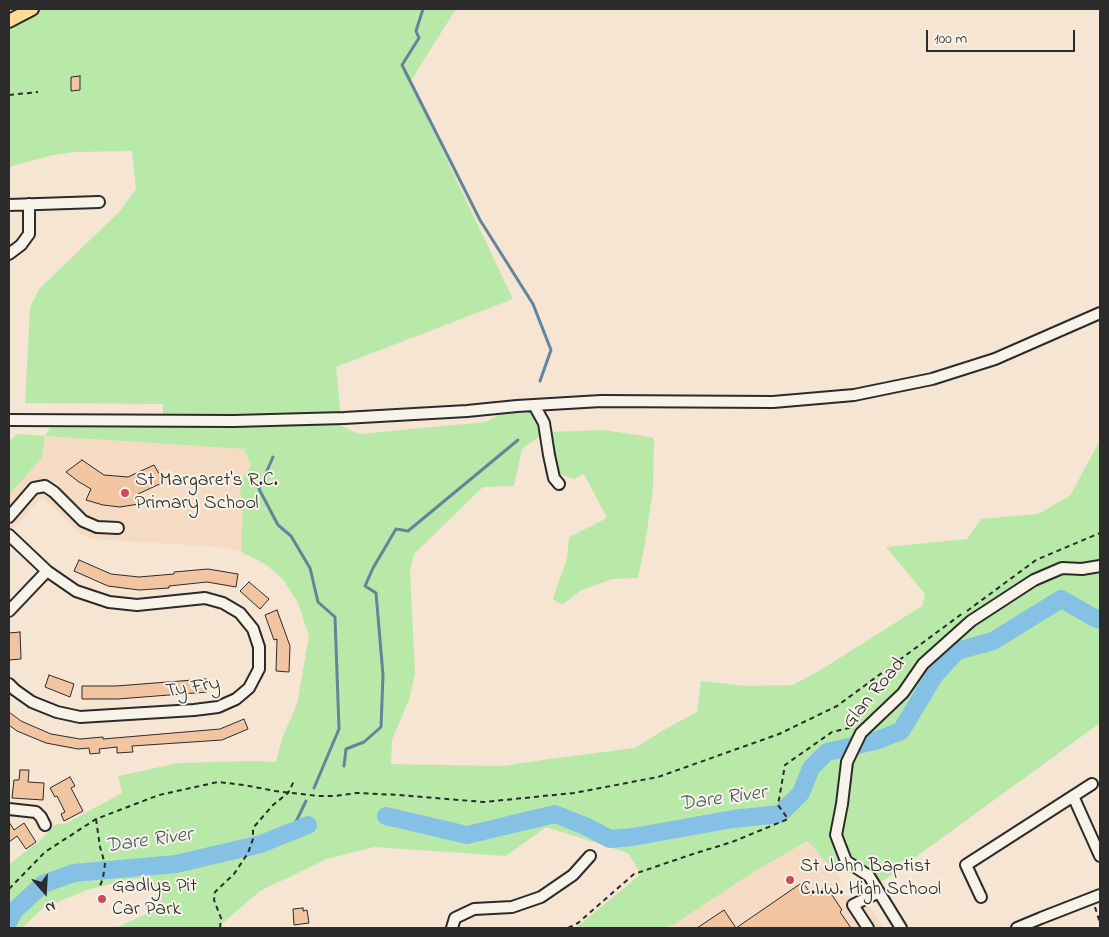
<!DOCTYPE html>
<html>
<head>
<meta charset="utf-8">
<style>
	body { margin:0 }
	#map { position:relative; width:1109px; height:937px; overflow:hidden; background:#f6e5d3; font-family:"Indie Flower",sans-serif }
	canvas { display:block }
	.frame { position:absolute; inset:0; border:10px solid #2b2b2b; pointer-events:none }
	.north { position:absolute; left:20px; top:867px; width:50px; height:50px; -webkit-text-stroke:4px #f7f3e8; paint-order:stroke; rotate:161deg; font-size:14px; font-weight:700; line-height:20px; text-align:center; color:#2b2b2b }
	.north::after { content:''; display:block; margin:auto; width:18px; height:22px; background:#2b2b2b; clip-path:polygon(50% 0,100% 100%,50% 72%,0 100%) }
	.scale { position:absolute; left:926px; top:30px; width:149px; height:22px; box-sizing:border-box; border:2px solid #2b2b2b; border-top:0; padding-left:6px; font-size:15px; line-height:18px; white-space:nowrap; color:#2b2b2b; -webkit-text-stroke:4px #f7f3e8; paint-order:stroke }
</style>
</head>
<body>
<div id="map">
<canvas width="1109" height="937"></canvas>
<div class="frame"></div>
<div class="north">N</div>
<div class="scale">100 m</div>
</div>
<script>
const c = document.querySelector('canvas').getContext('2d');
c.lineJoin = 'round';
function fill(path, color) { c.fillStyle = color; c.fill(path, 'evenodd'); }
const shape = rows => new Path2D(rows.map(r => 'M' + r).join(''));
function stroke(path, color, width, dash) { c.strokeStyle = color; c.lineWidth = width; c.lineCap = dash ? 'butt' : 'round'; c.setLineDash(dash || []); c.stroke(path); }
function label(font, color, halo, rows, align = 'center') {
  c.font = font + ' "Indie Flower",sans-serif'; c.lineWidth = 4; c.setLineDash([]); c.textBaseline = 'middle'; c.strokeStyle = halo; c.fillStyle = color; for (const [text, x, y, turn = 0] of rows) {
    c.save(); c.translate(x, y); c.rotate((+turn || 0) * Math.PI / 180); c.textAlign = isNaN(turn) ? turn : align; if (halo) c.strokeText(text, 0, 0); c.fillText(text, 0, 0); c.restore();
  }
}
const built = shape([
	[45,436,244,449,251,465,241,481,240,491,243,506,241,552,220,547,90,539,79,533,42,497,13,529,9,525,9,495,42,458],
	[809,841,823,859,837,870,842,889,847,896,858,896,870,907,884,928,662,928,673,925,755,871]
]);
const green = shape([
	[41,9,456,9,410,82,513,299,336,367,342,426,359,434,486,422,502,413,532,412,541,435,522,449,514,486,483,487,414,554,410,570,415,673,410,697,392,740,391,764,502,766,549,759,635,748,662,731,697,712,701,681,747,686,793,685,819,671,922,606,925,594,886,547,967,539,981,519,1038,514,1070,496,1100,440,1100,723,880,883,856,874,837,870,823,859,808,841,755,871,673,925,662,928,574,928,578,926,641,874,628,853,546,827,506,856,374,847,327,859,260,891,217,928,115,928,146,914,161,900,152,878,132,879,87,890,43,908,22,928,9,928,9,864,40,841,54,825,67,823,122,793,118,776,178,763,255,761,276,762,283,736,297,704,309,636,298,603,283,579,265,564,241,552,243,506,240,491,241,481,251,465,244,449,45,436,42,458,9,495,9,442,17,434,45,436,50,428,163,427,163,404,25,403,30,308,39,289,119,212,136,189,132,151,75,152,53,155,9,167,9,28],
	[602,430,631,434,654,438,653,489,645,544,638,578,612,579,580,591,562,605,553,599,567,558,569,537,607,518,584,474,574,479,562,475,556,469,550,432]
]);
const stream = shape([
	[423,9,416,31,419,38,402,65,480,220,533,304,551,350,540,381],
	[273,457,259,489,278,525,291,536,310,568,318,602,335,617,339,729,314,788],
	[344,766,346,749,364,742,381,727,383,675,376,593,365,586,373,568,396,529,408,531,518,440],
	[291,832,306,801]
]);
const river = shape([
	[386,816,467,835,555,814,585,826,610,839,633,837,733,819,780,814,801,793,811,768,827,752,875,741,901,731,934,676,957,651,993,641,1061,599,1093,617,1100,620],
	[9,921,14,911,43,884,74,873,176,864,261,844,308,825]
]);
const building = shape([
	[80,76,80,90,71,91,71,77,80,76],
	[82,460,104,475,128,477,154,465,164,482,138,494,139,504,120,507,103,505,86,500,91,489,79,482,66,472,82,460],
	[79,560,111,574,139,577,174,574,174,572,208,569,238,574,236,587,207,582,169,586,169,588,139,590,108,586,74,571,79,560],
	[249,582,269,599,260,609,240,591,249,582],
	[277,610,290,646,289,672,276,671,277,639,274,640,265,615,277,610],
	[20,632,21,659,9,660,9,633,20,632],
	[49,675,74,684,70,697,45,687,49,675],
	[206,679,207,692,118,699,82,699,82,686,116,686,206,679],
	[9,712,21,721,51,734,80,739,103,737,103,739,220,729,244,719,248,729,222,740,132,746,133,752,117,753,117,747,99,749,100,753,90,754,89,748,78,749,46,743,17,731,9,725,9,712],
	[20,770,29,770,28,782,44,783,43,800,12,798,14,780,19,780,20,770],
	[70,777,75,786,71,788,83,811,64,821,61,814,65,812,57,796,55,797,50,788,70,777],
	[9,822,14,830,24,823,36,842,26,849,17,836,9,842,9,822],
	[803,882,812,896,826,886,842,910,840,912,851,928,697,928,724,910,736,928,803,882],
	[303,908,303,911,307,910,309,923,294,925,293,909,303,908]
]);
const path = shape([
	[9,95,38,92],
	[967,611,1036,560,1100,533],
	[96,819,100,847,105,864,103,878,100,886],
	[9,889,45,852,96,819,159,795,218,782,244,785,275,791,318,796,335,796,357,793,399,795,484,802,574,793,658,777,779,734,837,706,963,613],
	[1095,907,1100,923],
	[220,928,221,918,214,900,215,892,234,874,248,853,253,839,253,828,273,805,288,793,295,779],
	[568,928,578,923,634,874,696,853,732,842,788,819,778,805,785,765,832,732,853,727]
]);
const minor = shape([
	[9,205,99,202],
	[9,254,21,245,29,234,29,204],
	[534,405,544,423,549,455,554,478,559,484],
	[9,420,234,421,344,418,467,411,517,406,601,401,773,402,854,395,932,379,995,359,1100,313],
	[9,517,34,488,45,486,54,492,83,521,97,527,118,528],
	[9,535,47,571,76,591,109,602,137,605,205,598,223,603,240,613,253,629,259,647,259,669,249,688,236,699,218,707,194,710,80,717,57,712,32,702,15,690,9,684],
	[9,611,47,571],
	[1073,796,1100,856],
	[9,809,36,812,41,817,45,825],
	[981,897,966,865,1092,784],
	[452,928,455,918,474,909,512,907,541,897,573,875,590,856],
	[868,928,853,905,879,892],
	[901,928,869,876,846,861,836,835,842,804,847,762,861,733,903,693,923,664,971,621,1034,580,1062,568,1082,569,1100,566],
	[1017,928,1041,918,1100,895]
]);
const major = shape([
	[9,21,32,9]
]);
const markers = [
	[125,493,5,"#d1495b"],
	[790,880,5,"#d1495b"],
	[102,899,5,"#d1495b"]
];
const poiNames = [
	["St Margaret's R.C.",135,482],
	["Primary School",135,505],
	["St John Baptist",800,868],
	["C.I.W. High School",800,891],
	["Gadlys Pit",112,888],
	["Car Park",112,911]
];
const streetNames = [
	["Ty Fry",193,689,-9],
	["Glan Road",875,694,-50]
];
const waterNames = [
	["Dare River",723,800,-8],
	["Dare River",149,842,-8]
];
fill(built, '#f5dbc4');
fill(green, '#b9e9a9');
stroke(stream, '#61859a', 3);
stroke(river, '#85c1e4', 18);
fill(building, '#f2c5a2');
stroke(building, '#2b2b2b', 1);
stroke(minor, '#2b2b2b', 14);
stroke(major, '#2b2b2b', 16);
stroke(path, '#2b2b2b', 2, [5, 4]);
stroke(minor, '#f7f3e8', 10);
stroke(major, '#ffdd96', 12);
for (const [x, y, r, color] of markers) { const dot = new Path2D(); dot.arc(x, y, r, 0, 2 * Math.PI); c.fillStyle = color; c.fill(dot); stroke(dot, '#f7f3e8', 2); }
label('20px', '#2b2b2b', '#f7f3e8', poiNames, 'left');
label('20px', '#2b2b2b', '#f7f3e8', streetNames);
label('italic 21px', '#465862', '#f7f3e8', waterNames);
</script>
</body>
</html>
